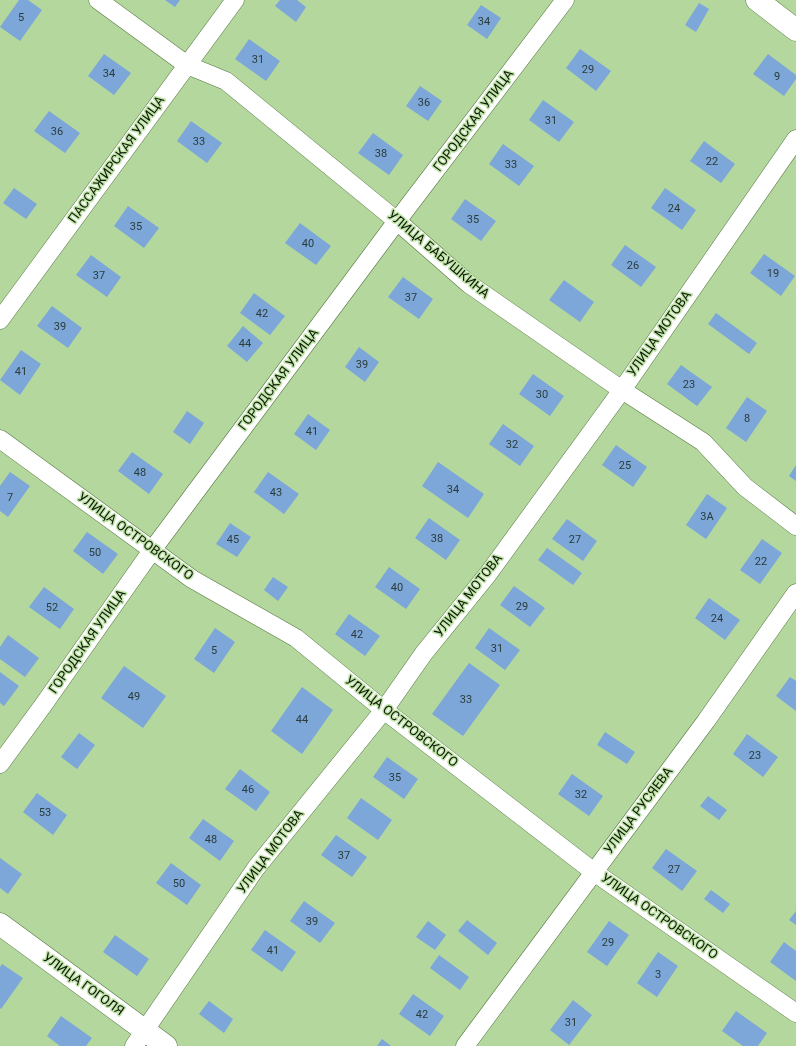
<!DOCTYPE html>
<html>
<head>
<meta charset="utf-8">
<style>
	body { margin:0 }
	canvas { display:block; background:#b3d79d }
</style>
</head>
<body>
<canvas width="796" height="1046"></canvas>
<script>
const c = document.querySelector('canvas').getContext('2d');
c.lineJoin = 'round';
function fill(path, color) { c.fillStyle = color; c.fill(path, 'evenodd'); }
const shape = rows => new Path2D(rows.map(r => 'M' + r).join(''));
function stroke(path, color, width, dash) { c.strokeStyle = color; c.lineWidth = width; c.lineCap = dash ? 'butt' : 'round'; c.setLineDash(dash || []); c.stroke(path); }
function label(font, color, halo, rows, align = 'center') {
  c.font = font + ' Roboto,sans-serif'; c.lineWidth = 3; c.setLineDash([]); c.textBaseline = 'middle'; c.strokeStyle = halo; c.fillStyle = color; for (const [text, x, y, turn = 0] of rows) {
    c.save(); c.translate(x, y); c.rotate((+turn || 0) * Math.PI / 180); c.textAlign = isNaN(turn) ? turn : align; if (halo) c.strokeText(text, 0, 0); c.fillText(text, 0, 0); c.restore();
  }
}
const building = shape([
	[19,0,28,0,42,10,20,41,0,27],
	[165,0,180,0,175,7],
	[280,0,297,0,306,7,296,22,275,6],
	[699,3,709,9,696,32,685,25],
	[481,5,501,18,487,39,467,25],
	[249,39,280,61,266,81,235,59],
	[580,49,611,71,596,91,566,68],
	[104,54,131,73,114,95,88,76],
	[768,54,796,75,796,79,784,96,753,74],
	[420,86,442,101,428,121,406,106],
	[543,100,574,122,559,142,529,120],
	[49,111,80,133,65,153,34,131],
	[191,121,222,143,207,163,177,141],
	[373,133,403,155,389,175,358,153],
	[704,141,735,164,721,183,690,161],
	[503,144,534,166,519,186,489,164],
	[14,188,37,204,26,219,3,203],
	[665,188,696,210,682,230,651,208],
	[465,199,496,221,481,241,451,219],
	[128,206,159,228,144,248,114,226],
	[300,223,331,246,316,265,285,243],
	[625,245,656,267,641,287,611,265],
	[764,254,795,276,781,296,750,273],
	[91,255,121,277,107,297,76,275],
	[403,277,433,299,419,319,388,297],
	[564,280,594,302,580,322,549,300],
	[254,293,285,316,270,335,240,313],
	[52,306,82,328,68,348,37,326],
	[716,313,757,343,749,354,708,324],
	[243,326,263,343,247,362,227,346],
	[359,347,379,362,365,382,345,367],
	[21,350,41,364,20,395,0,380],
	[681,365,712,387,697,406,667,384],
	[533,374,564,396,550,416,519,394],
	[747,397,767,411,746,442,726,428],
	[187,411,204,423,190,444,173,432],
	[308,414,330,430,316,450,294,434],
	[503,424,534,446,520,466,489,444],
	[616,445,647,467,633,487,602,465],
	[132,452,163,474,149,494,118,471],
	[438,462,484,494,468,518,422,486],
	[796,465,796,481,789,476],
	[10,472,30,486,8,517,0,511,0,486],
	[268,472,299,494,284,514,254,492],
	[707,494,727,508,706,539,686,525],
	[429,518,460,540,446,560,415,538],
	[567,519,597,541,583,561,552,539],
	[230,523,251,537,237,557,216,544],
	[87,532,118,554,103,574,73,551],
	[762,539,782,553,760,584,740,570],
	[547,548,582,573,573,585,538,560],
	[389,567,420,589,406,609,375,587],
	[273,577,288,587,278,601,264,590],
	[514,586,545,608,530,627,500,605],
	[44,587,74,609,60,629,29,607],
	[709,598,740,620,725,640,695,618],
	[349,614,380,636,365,656,335,634],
	[215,628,235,642,214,673,194,659],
	[489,628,520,650,505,670,475,648],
	[8,635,39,658,25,677,0,659,0,647],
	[469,663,500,685,463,736,432,714],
	[124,666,166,696,143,728,101,698],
	[0,672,19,686,4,706,0,703],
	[790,677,796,681,796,711,776,696],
	[302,687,333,710,302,754,271,731],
	[605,732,635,752,627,764,597,745],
	[79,733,95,745,77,769,61,757],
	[747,734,778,757,763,777,733,754],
	[387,757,418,779,404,799,373,777],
	[240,769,270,792,256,811,225,789],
	[572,774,603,796,589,816,558,794],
	[37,793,67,815,53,835,23,812],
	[708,796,727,810,719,820,700,806],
	[361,798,392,820,378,840,347,818],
	[203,819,234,841,220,861,189,838],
	[336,835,367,857,352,877,321,855],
	[666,849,697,871,682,891,652,868],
	[0,858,22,874,8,894,0,888],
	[171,863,201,885,187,905,156,883],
	[711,890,730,904,723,913,704,899],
	[304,901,335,923,320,943,290,921],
	[796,911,796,925,789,920],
	[467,920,497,943,488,955,458,931],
	[428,921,446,935,435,950,416,937],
	[609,921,629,935,607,966,587,952],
	[265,930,296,952,282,972,251,950],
	[115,935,149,959,137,976,103,952],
	[784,942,796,951,796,981,770,962],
	[658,952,678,966,657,997,637,983],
	[439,955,469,977,460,990,430,968],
	[2,964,23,978,1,1009,0,1008,0,967],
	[413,994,444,1016,430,1036,399,1014],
	[573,1000,592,1015,569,1045,550,1030],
	[209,1001,233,1019,224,1033,199,1014],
	[736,1011,767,1033,758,1046,743,1046,722,1031],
	[61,1016,92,1038,86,1046,60,1046,47,1036],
	[382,1039,391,1046,377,1046]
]);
const street = shape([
	[98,0,187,65,226,81,397,221,469,284,622,390,703,442,745,487,796,526],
	[0,320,235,0],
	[0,439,192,579,296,638,384,710,594,872,796,1013],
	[0,764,44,704,153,549,397,221,565,0],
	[134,1046,256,868,384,710,424,653,488,574,622,390,796,139],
	[465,1046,706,721,796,593]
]);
const secondary = shape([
	[757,0,796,30],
	[0,924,166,1046]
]);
const numberNames = [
	["5",21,18],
	["34",484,22],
	["31",258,60],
	["29",588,70],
	["34",109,74],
	["9",777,77],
	["36",424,103],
	["31",551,121],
	["36",57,132],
	["33",199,142],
	["38",381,154],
	["22",712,162],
	["33",511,165],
	["24",674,209],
	["35",473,220],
	["35",136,227],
	["40",308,244],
	["26",633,266],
	["19",773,274],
	["37",99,276],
	["37",411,298],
	["42",262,314],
	["39",60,327],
	["44",245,344],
	["39",362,365],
	["41",21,372],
	["23",689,385],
	["30",542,395],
	["8",747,419],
	["41",312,432],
	["32",512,445],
	["25",625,466],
	["48",140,473],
	["34",453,490],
	["43",276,493],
	["7",10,498],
	["3А",707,517],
	["38",437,539],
	["45",233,540],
	["27",575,540],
	["50",95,553],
	["22",761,562],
	["40",397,588],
	["29",522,607],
	["52",52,608],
	["24",717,619],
	["42",357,635],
	["31",497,649],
	["5",214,651],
	["49",134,697],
	["33",466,700],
	["44",302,720],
	["23",755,756],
	["35",395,778],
	["46",248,790],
	["32",581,795],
	["53",45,813],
	["48",211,840],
	["37",344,856],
	["27",674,870],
	["50",179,884],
	["39",312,922],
	["29",608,943],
	["41",273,951],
	["3",658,975],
	["42",422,1015],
	["31",571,1023]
];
const streetNames = [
	["ГОРОДСКАЯ УЛИЦА",474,121,-53],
	["ПАССАЖИРСКАЯ УЛИЦА",117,160,-54],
	["УЛИЦА БАБУШКИНА",438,255,40],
	["УЛИЦА МОТОВА",660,334,-55],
	["ГОРОДСКАЯ УЛИЦА",279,380,-53],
	["УЛИЦА ОСТРОВСКОГО",135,537,36],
	["УЛИЦА МОТОВА",469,596,-52],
	["ГОРОДСКАЯ УЛИЦА",88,642,-55],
	["УЛИЦА ОСТРОВСКОГО",401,722,38],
	["УЛИЦА РУСЯЕВА",639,811,-53],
	["УЛИЦА МОТОВА",271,852,-53],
	["УЛИЦА ОСТРОВСКОГО",659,917,35],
	["УЛИЦА ГОГОЛЯ",83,985,36]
];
fill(building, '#7da6d9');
stroke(street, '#577741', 19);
stroke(secondary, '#577741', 23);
stroke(street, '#fff', 18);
stroke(secondary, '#fff', 22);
label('11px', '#293c39', null, numberNames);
label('13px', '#0d1904', '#c0e4aa', streetNames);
</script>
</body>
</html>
